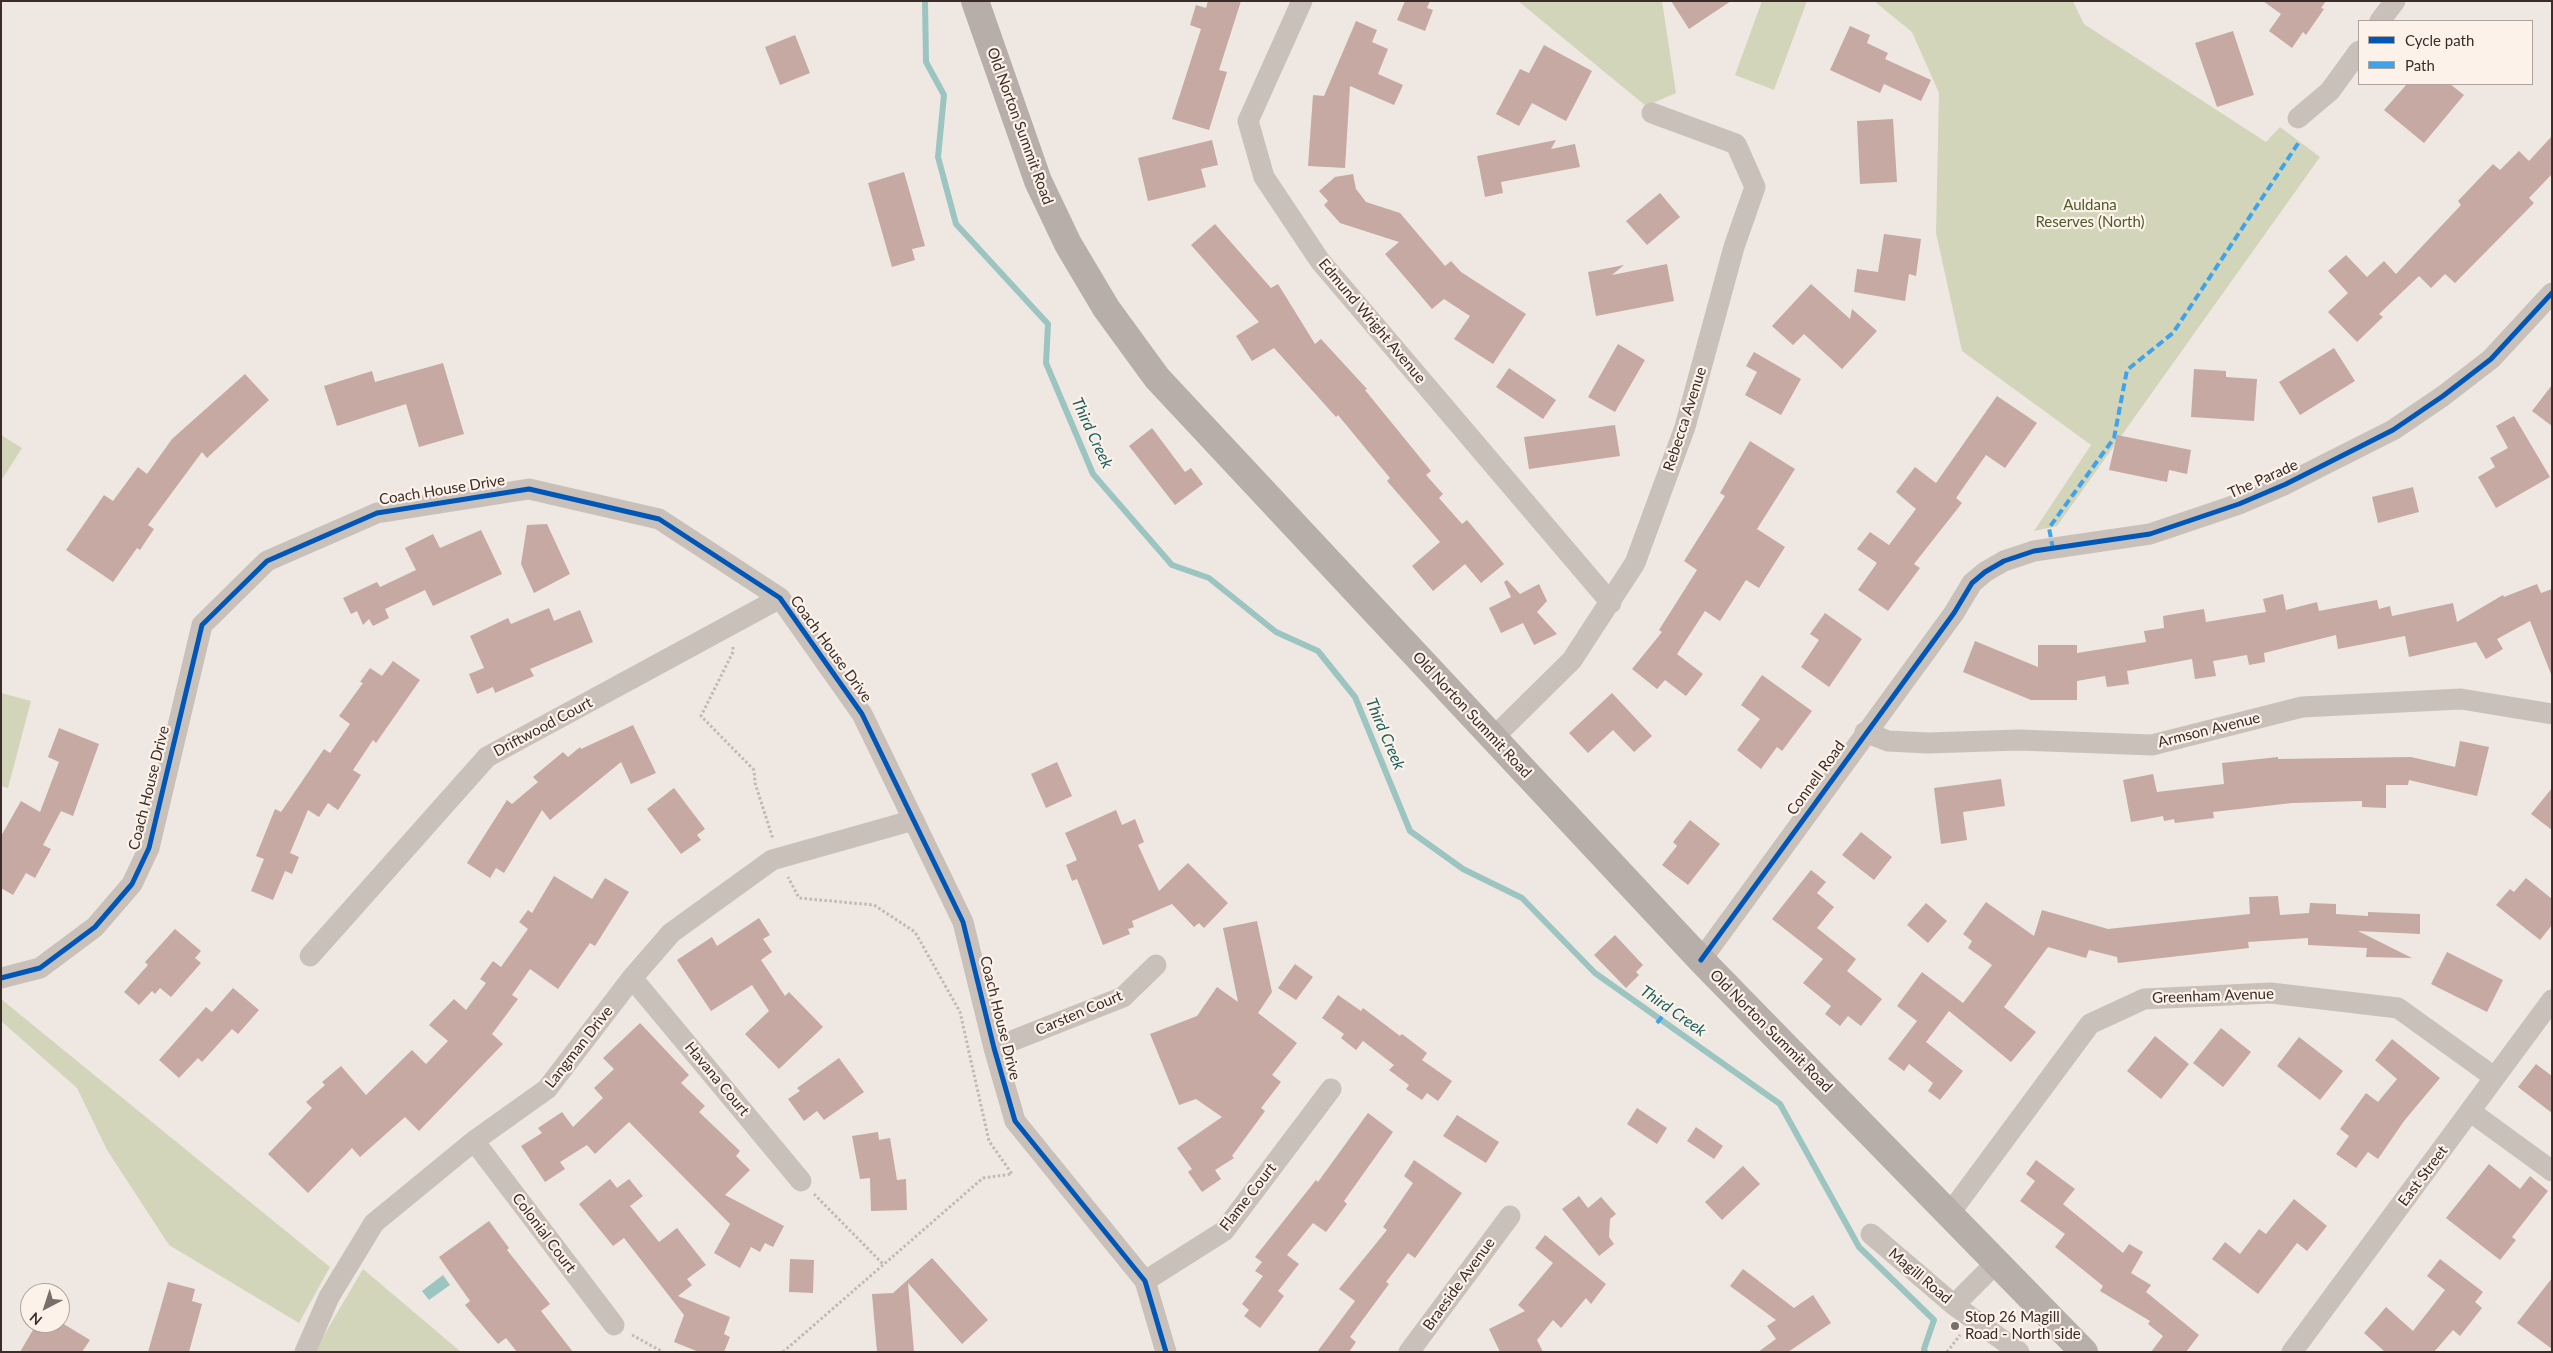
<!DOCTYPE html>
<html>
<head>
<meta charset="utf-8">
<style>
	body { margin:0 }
	#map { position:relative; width:2553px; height:1353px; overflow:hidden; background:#efe8e2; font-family:Lato,sans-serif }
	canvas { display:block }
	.frame { position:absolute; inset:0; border:2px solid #3a2c28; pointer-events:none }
	.legend { position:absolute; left:2358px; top:20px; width:175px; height:65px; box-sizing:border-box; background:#fcf2e9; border:1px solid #aea39c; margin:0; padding:6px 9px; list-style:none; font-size:15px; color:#3a2c28 }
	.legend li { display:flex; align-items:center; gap:10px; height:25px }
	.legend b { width:25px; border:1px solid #aea39c }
	.north { position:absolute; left:20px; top:1283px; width:50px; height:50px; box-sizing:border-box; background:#fcf2e9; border:1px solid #aea39c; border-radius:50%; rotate:220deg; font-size:14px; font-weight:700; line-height:20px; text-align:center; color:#3a2c28 }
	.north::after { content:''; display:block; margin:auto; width:18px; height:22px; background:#796e69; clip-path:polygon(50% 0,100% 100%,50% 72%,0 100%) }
</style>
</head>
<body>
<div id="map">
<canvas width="2553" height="1353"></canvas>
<div class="frame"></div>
<ul class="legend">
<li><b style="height:6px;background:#0057b8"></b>Cycle path</li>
<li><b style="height:6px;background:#3fa3eb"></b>Path</li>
</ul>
<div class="north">N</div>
</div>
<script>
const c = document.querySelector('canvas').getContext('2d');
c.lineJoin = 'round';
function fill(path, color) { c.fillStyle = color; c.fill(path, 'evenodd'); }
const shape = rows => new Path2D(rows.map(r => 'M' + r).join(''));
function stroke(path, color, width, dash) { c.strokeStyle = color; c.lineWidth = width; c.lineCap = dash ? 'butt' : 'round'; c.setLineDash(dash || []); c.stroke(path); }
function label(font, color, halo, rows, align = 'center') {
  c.font = font + ' Lato,sans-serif'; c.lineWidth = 4.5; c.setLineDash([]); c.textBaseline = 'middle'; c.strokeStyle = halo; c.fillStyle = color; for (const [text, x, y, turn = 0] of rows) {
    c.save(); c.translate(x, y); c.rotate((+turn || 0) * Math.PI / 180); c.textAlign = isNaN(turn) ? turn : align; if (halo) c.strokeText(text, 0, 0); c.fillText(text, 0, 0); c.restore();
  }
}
const green = shape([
	[1518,1,1662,1,1676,93,1646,106],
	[1762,1,1807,1,1774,90,1735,75],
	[1874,1,2073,1,2084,24,2266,142,2280,127,2320,157,2057,526,2034,531,2091,445,1962,351,1936,233,1939,93,1912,32],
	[1,435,22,448,1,481],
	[1,693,31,701,8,788,1,786],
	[1,999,330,1267,299,1323,169,1245,107,1150,77,1088,1,1021],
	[363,1269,461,1352,314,1352]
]);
const water = shape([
	[443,1275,450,1285,429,1300,422,1291]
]);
const stream = shape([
	[925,1,926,62,944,95,938,157,956,224,1048,324,1046,363,1093,474,1172,565,1209,578,1276,632,1318,651,1355,697,1410,831,1463,869,1522,898,1595,973,1780,1104,1859,1247,1934,1320,1924,1349,1925,1352]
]);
const building = shape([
	[1208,1,1241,1,1219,70,1227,72,1209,130,1172,119,1201,29,1190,25,1196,5,1206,8],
	[1405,1,1430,1,1427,8,1433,10,1425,31,1397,20],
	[1671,1,1731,1,1689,29],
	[2263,1,2326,1,2321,8,2324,9,2306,35,2303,32,2292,48,2269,31,2281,14],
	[1356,21,1377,30,1372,42,1388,49,1378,74,1403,85,1394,105,1350,86,1345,168,1308,166,1313,95,1324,96],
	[1850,26,1870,35,1867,43,1888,53,1885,59,1931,80,1921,101,1884,84,1880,93,1830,70],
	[2233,31,2254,95,2217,107,2195,43],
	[795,35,810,73,780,85,765,47],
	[1544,45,1592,71,1566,121,1532,103,1519,126,1496,114,1520,69,1529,73],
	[2407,84,2450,84,2464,95,2424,143,2384,110],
	[1893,119,1897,182,1860,184,1857,121],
	[2552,136,2552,174,2529,198,2534,203,2455,283,2445,274,2431,288,2419,276,2379,314,2383,317,2357,342,2328,312,2348,293,2328,271,2346,255,2367,277,2384,261,2396,274,2461,205,2458,201,2493,164,2500,170,2519,151,2529,161],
	[1212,140,1218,165,1201,169,1206,187,1148,201,1138,158],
	[1556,140,1551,149,1575,144,1580,167,1501,182,1503,193,1485,197,1477,156],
	[904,172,925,246,912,249,915,260,892,267,868,183],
	[1353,174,1356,189,1366,202,1400,213,1445,266,1451,261,1461,272,1526,314,1493,364,1454,339,1470,316,1444,299,1432,309,1385,254,1399,242,1340,223,1324,205,1328,201,1319,191,1335,177],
	[1660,193,1680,217,1647,245,1626,221],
	[1215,224,1271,288,1278,284,1315,344,1321,339,1367,389,1365,390,1431,471,1426,475,1443,494,1439,498,1462,524,1467,520,1504,564,1481,583,1465,564,1433,591,1412,566,1440,542,1387,481,1390,478,1338,415,1336,417,1274,348,1252,361,1236,336,1259,322,1191,245],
	[1884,234,1921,239,1916,276,1909,274,1905,301,1854,292,1857,269,1878,272],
	[1667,264,1674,301,1596,316,1588,272,1624,265,1612,275],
	[1811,284,1850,319,1852,309,1877,331,1842,369,1804,334,1793,345,1772,326],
	[1618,344,1645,360,1615,412,1588,397],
	[2334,348,2355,381,2300,415,2279,382],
	[1754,352,1801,379,1781,415,1745,395,1757,372,1746,366],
	[443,363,464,434,419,447,406,404,337,426,324,386,372,371,375,382],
	[1509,368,1556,400,1543,419,1496,387],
	[2194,369,2226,371,2226,377,2257,379,2254,421,2191,417],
	[245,374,269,400,207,458,202,452,148,525,154,529,140,550,137,548,113,582,66,550,104,495,113,501,138,467,147,474,172,439],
	[2552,385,2552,426,2532,411],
	[1997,396,2037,423,2005,468,1986,455,1956,498,1962,503,1914,564,1920,568,1888,611,1858,590,1877,563,1857,549,1870,532,1889,545,1916,509,1896,492,1915,467,1936,483],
	[2514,416,2550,477,2496,508,2478,477,2495,467,2490,458,2508,448,2496,426],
	[1615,425,1620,456,1529,469,1524,437],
	[1152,428,1185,472,1191,468,1203,484,1175,505,1129,446],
	[2117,435,2191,450,2187,474,2169,470,2167,482,2109,470],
	[1750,441,1795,469,1757,529,1785,547,1759,588,1746,580,1720,621,1705,611,1677,654,1703,674,1686,696,1665,680,1657,689,1632,669,1662,632,1659,630,1697,570,1684,561,1725,496,1720,493],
	[2413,487,2419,512,2378,523,2372,497],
	[547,524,570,574,534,593,521,564,527,525],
	[481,530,502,574,433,606,425,590,385,609,389,618,373,626,369,619,363,625,357,611,351,614,343,598,377,582,380,587,416,570,405,548,433,534,440,548],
	[1507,580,1520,594,1539,584,1547,601,1537,612,1557,634,1534,645,1523,623,1501,633,1489,608,1511,597,1504,582],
	[2537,584,2541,593,2552,589,2551,674,2530,621,2497,639,2503,649,2486,659,2476,642,2409,657,2405,636,2338,649,2336,635,2264,653,2265,662,2249,665,2247,655,2213,661,2216,676,2195,679,2192,659,2127,671,2129,684,2107,687,2105,676,2077,681,2077,700,2031,700,1963,672,1975,641,2038,667,2038,645,2077,645,2077,653,2146,642,2144,631,2164,628,2163,616,2204,609,2206,622,2266,612,2263,599,2283,594,2286,610,2317,602,2319,611,2377,600,2379,609,2390,606,2392,616,2453,603,2457,622,2503,595,2504,597],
	[549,608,554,621,580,610,593,642,530,669,534,676,495,693,493,687,477,694,469,674,484,668,470,636,508,618,511,624],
	[1825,613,1862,639,1829,687,1801,667,1819,640,1810,634],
	[393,661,420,680,376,743,373,740,353,770,361,775,338,810,328,803,319,817,308,810,290,853,299,857,292,874,285,871,273,900,251,891,264,859,256,856,275,809,281,812,324,749,330,753,350,724,339,716,363,683,360,682,370,668,382,676],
	[1762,675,1812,711,1782,751,1777,747,1761,769,1737,750,1760,719,1741,705],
	[1612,693,1652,736,1634,752,1613,730,1588,753,1569,733],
	[633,725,656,773,631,784,621,762,550,820,542,810,504,873,496,868,490,878,467,863,507,800,512,804,538,782,533,777,563,752,568,757,580,747,581,749],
	[59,728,99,744,73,816,61,811,43,845,51,849,35,878,26,873,13,895,1,888,1,836,21,801,40,812,59,762,48,757],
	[2460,741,2489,747,2477,796,2409,780,2408,785,2386,785,2386,808,2362,807,2362,801,2292,803,2213,812,2214,818,2175,823,2174,819,2164,821,2163,816,2131,822,2123,780,2153,774,2157,792,2224,784,2222,763,2278,757,2278,759,2411,757,2455,767],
	[1057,762,1072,796,1046,808,1031,774],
	[2001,779,2005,806,1963,812,1967,840,1941,844,1934,788],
	[674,788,705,829,697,835,701,840,681,854,647,809],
	[2552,788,2552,830,2531,814],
	[1116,810,1122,825,1135,819,1144,842,1138,845,1159,891,1188,863,1228,903,1204,928,1199,923,1194,927,1172,904,1132,921,1134,927,1128,929,1130,934,1103,945,1077,879,1072,881,1066,865,1077,860,1065,833],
	[1690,820,1720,844,1688,885,1662,865,1677,846,1673,842],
	[1861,832,1892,857,1874,880,1842,855],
	[1811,870,1826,882,1817,893,1834,907,1817,928,1856,959,1847,971,1882,999,1861,1026,1848,1016,1840,1026,1825,1014,1831,1006,1803,983,1823,959,1772,919],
	[554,876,592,899,605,878,629,892,595,946,590,943,558,989,530,969,512,995,518,999,492,1034,503,1044,419,1131,405,1117,360,1157,352,1148,308,1193,268,1154,312,1108,306,1102,325,1085,322,1082,341,1066,366,1095,412,1050,426,1064,448,1041,429,1025,454,999,466,1010,486,983,480,979,493,961,501,967,528,929,519,922,528,910,532,913],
	[2526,878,2552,899,2552,925,2540,940,2496,905,2510,889,2514,892],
	[2278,896,2280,915,2309,913,2310,903,2336,904,2336,914,2368,916,2368,912,2420,914,2420,934,2358,931,2412,958,2366,957,2367,948,2308,945,2308,938,2248,942,2249,948,2118,963,2117,957,2089,950,2086,958,2048,947,2004,1007,2036,1032,2011,1062,1949,1011,1926,1042,1963,1071,1940,1100,1928,1091,1933,1083,1909,1064,1904,1071,1888,1059,1917,1021,1897,1006,1922,972,1963,1003,1992,965,1968,948,1972,941,1963,934,1986,902,2034,936,2042,910,2108,929,2250,914,2249,897],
	[1926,903,1947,921,1928,943,1907,925],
	[759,918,770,935,763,939,772,952,761,960,785,996,789,992,823,1027,779,1069,745,1034,769,1011,752,985,711,1011,677,960,712,937,717,946],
	[1257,921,1272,992,1258,1013,1297,1043,1272,1075,1281,1082,1261,1108,1265,1111,1232,1156,1234,1158,1215,1170,1221,1179,1202,1192,1188,1172,1192,1169,1177,1148,1222,1117,1196,1099,1179,1105,1150,1034,1197,1016,1217,987,1238,1002,1223,928],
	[175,929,201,951,195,958,201,963,171,997,160,988,155,994,152,991,139,1005,124,992,148,965,145,962],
	[1615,935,1643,965,1636,972,1639,975,1626,988,1594,955],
	[2447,952,2503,980,2487,1012,2431,984],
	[1295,964,1313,977,1296,1000,1278,988],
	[233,988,259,1010,238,1034,232,1029,202,1062,198,1058,179,1078,159,1060,206,1007,212,1012],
	[1338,995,1361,1011,1363,1008,1400,1036,1402,1034,1427,1053,1422,1060,1452,1081,1438,1101,1427,1093,1422,1100,1406,1089,1409,1085,1389,1070,1394,1065,1363,1041,1356,1050,1341,1038,1344,1034,1322,1018],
	[640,1023,689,1075,681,1083,705,1106,699,1112,740,1151,736,1156,750,1170,725,1195,784,1226,773,1247,765,1243,760,1252,751,1247,740,1268,714,1253,730,1224,629,1122,595,1154,587,1145,560,1162,565,1169,545,1182,521,1146,542,1133,538,1128,562,1112,573,1127,603,1098,594,1088,614,1069,603,1058],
	[2221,1028,2251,1052,2223,1087,2193,1063],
	[2155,1036,2189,1064,2161,1099,2127,1071],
	[2299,1037,2343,1071,2320,1100,2277,1066],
	[2392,1039,2440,1078,2404,1121,2378,1159,2368,1152,2356,1168,2336,1154,2349,1136,2340,1129,2366,1093,2378,1102,2397,1079,2375,1060],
	[839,1058,864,1092,824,1120,817,1111,804,1121,788,1099,800,1091,797,1088],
	[2536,1064,2552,1076,2552,1113,2518,1087],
	[1637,1108,1667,1128,1657,1144,1627,1124],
	[1368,1113,1393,1132,1344,1201,1347,1204,1326,1232,1313,1223,1287,1255,1299,1264,1278,1291,1284,1296,1260,1328,1244,1316,1249,1310,1242,1304,1263,1276,1255,1271,1262,1262,1255,1257,1316,1180,1318,1182],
	[1457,1115,1499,1142,1486,1163,1443,1136],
	[1696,1127,1723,1146,1714,1159,1687,1141],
	[878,1132,879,1140,890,1138,897,1180,906,1179,907,1210,871,1211,870,1178,860,1179,852,1136],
	[1414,1160,1462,1193,1415,1258,1408,1253,1386,1282,1389,1284,1350,1337,1356,1342,1349,1352,1317,1352,1355,1301,1339,1289,1387,1230,1383,1227,1413,1183,1404,1176],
	[2036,1160,2075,1189,2063,1204,2123,1253,2129,1244,2143,1252,2131,1273,2151,1285,2146,1292,2199,1335,2186,1352,2151,1352,2163,1336,2148,1324,2150,1321,2100,1291,2103,1286,2055,1247,2065,1234,2020,1201,2035,1181,2026,1174],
	[2489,1164,2520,1189,2530,1176,2548,1191,2512,1237,2516,1240,2500,1260,2446,1218],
	[1743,1166,1760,1184,1722,1220,1705,1202],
	[610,1179,617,1188,629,1179,643,1196,630,1206,659,1242,677,1228,706,1265,687,1279,692,1285,678,1296,730,1317,724,1334,730,1337,724,1352,699,1352,674,1342,684,1315,624,1238,613,1246,579,1204],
	[1579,1196,1588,1208,1601,1197,1616,1214,1610,1219,1609,1237,1614,1244,1599,1256,1562,1209],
	[2294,1199,2327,1226,2307,1251,2297,1243,2258,1294,2212,1259,2225,1242,2240,1254,2259,1229,2266,1234],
	[489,1221,509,1248,507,1250,550,1304,541,1311,573,1352,517,1352,506,1338,498,1344,465,1305,470,1301,439,1257],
	[1545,1235,1606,1284,1591,1304,1586,1298,1561,1328,1553,1320,1537,1340,1543,1352,1500,1352,1489,1329,1525,1311,1518,1305,1553,1263,1535,1248],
	[932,1258,988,1320,962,1344,908,1283,914,1352,877,1352,872,1294,893,1293],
	[790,1259,814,1260,813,1293,789,1292],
	[2440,1259,2483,1292,2475,1302,2482,1308,2460,1336,2453,1330,2434,1352,2385,1352,2364,1333,2386,1307,2413,1331,2445,1290,2427,1276],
	[1743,1269,1794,1308,1813,1295,1831,1323,1788,1352,1758,1352,1776,1339,1767,1326,1776,1320,1730,1286],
	[2552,1278,2552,1349,2517,1323],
	[168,1282,195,1289,192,1301,202,1304,189,1352,148,1352],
	[37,1323,62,1323,90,1340,82,1352,20,1352]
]);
const path = shape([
	[733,647,733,652,701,716,754,770,755,783,773,839],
	[814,1194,883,1264],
	[632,1335,663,1352],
	[783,1352,983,1178,1012,1174,989,1141,960,1012,915,932,874,905,799,898,788,877],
	[1947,1352,1960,1335]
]);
const minor = shape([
	[1302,1,1248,121,1264,177,1320,261,1611,603],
	[2380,21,2395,1],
	[2298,118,2330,91,2359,51],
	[1865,732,1888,741,1928,743,2019,740,2152,745,2302,707,2461,699,2552,714],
	[1493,738,1572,660,1635,563,1685,427,1734,247,1755,187,1736,144,1652,113],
	[310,956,487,757,780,598],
	[1701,960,1954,613,1972,583,1985,572,2004,561,2034,551,2150,534,2239,504,2286,484,2393,430,2443,396,2491,359,2552,293],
	[1,978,40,968,95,927,132,884,149,848,202,625,267,561,377,513,529,489,659,519,780,598,862,714,963,922,994,1048,1015,1121,1145,1281,1166,1352],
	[632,978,801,1181],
	[994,1048,1123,997,1156,965],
	[2471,1112,2552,1171],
	[474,1141,614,1325],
	[1950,1213,2090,1024,2144,999,2271,993,2398,1008,2494,1077],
	[1871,1234,1954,1305,2019,1352],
	[1145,1281,1224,1231,1331,1089],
	[1954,1305,1997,1262],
	[305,1352,329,1297,374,1223,474,1141,547,1089,632,978,671,933,772,860,914,820],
	[1409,1352,1510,1216],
	[2292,1352,2552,1000]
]);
const major = shape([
	[975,1,1038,181,1068,244,1106,308,1157,378,1701,960,2084,1352]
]);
const quiet = shape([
	[2053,549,2049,528,2114,438,2127,370,2173,333,2299,142],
	[1657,1023,1671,1006]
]);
const cycleway = shape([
	[1701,960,1954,613,1972,583,1985,572,2004,561,2034,551,2150,534,2239,504,2286,484,2393,430,2443,396,2491,359,2552,293],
	[1,978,40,968,95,927,132,884,149,848,202,625,267,561,377,513,529,489,659,519,780,598,862,714,963,922,994,1048,1015,1121,1145,1281,1166,1352]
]);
const markers = [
	[1955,1326,5,"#796e69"]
];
const streetNames = [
	["Old Norton Summit Road",1020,126,70],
	["Edmund Wright Avenue",1372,321,50],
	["Rebecca Avenue",1685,419,-72],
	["The Parade",2263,479,-24],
	["Coach House Drive",442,490,-9],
	["Coach House Drive",831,649,54],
	["Old Norton Summit Road",1472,715,47],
	["Driftwood Court",543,727,-28],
	["Armson Avenue",2209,730,-14],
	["Connell Road",1816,778,-54],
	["Coach House Drive",149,788,-76],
	["Greenham Avenue",2213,996,-2],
	["Carsten Court",1079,1013,-23],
	["Coach House Drive",1000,1018,76],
	["Old Norton Summit Road",1771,1031,45],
	["Langman Drive",579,1047,-52],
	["Havana Court",717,1079,50],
	["East Street",2423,1176,-53],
	["Flame Court",1248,1197,-52],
	["Colonial Court",544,1233,53],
	["Magill Road",1920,1276,40],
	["Braeside Avenue",1459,1284,-54]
];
const parkNames = [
	["Auldana",2090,205],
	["Reserves (North)",2090,222]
];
const poiNames = [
	["Stop 26 Magill",1965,1317],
	["Road - North side",1965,1334]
];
const waterNames = [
	["Third Creek",1092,433,65],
	["Third Creek",1385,734,67],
	["Third Creek",1673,1011,35]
];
fill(green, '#d2d5ba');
fill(water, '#9cc4c1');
stroke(stream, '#9cc4c1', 6);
fill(building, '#c5a9a2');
stroke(path, '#c1b8b3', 3, [2.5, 2.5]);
stroke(minor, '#c9c0ba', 21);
stroke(major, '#b8aea9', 28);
stroke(quiet, '#3fa3eb', 4, [8, 4]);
stroke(cycleway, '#0057b8', 5);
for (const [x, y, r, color] of markers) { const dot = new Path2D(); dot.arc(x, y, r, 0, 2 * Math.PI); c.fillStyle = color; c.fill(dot); stroke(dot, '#fcf2e9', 2); }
label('15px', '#3a2c28', '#fcf2e9', streetNames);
label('15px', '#4c5b29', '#fcf2e9', parkNames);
label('15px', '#3a2c28', '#fcf2e9', poiNames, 'left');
label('italic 16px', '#186160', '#fcf2e9', waterNames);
</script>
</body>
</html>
